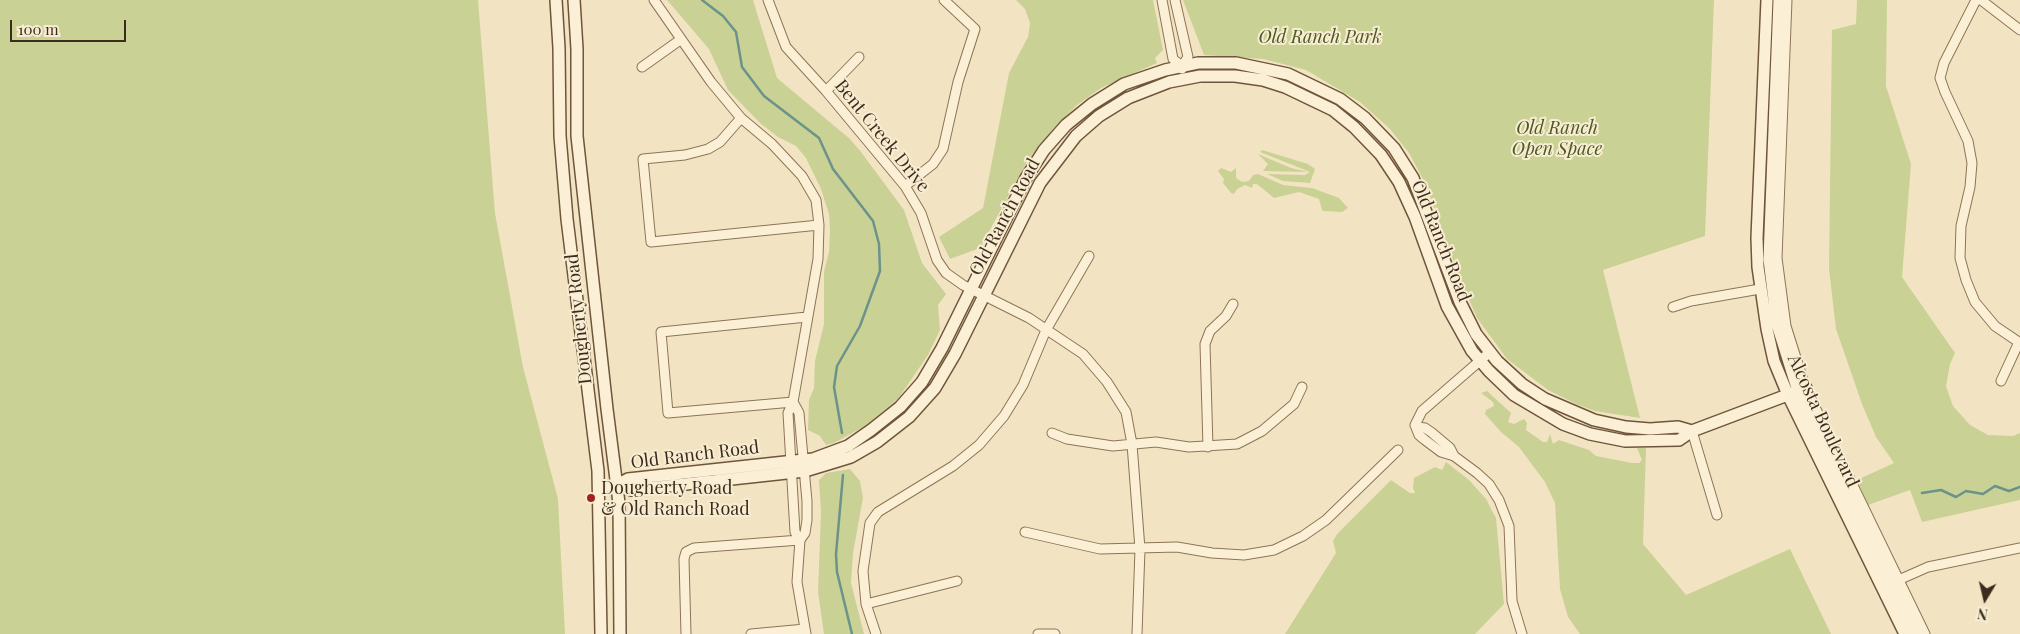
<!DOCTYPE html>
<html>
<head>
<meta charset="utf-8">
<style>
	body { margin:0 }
	#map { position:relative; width:2020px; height:634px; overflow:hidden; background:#f2e4c2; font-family:"Playfair Display",serif }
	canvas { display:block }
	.north { position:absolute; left:1960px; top:574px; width:50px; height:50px; -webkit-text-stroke:4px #f8edd2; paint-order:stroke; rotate:189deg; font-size:14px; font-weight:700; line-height:20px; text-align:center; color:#3c2c1d }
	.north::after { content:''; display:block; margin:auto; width:18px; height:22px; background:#3c2c1d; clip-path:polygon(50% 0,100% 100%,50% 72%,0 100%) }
	.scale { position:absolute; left:10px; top:20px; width:116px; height:22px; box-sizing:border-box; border:2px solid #3c2c1d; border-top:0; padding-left:6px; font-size:15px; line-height:18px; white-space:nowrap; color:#3c2c1d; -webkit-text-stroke:4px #f8edd2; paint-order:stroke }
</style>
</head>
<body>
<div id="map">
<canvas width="2020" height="634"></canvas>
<div class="north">N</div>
<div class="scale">100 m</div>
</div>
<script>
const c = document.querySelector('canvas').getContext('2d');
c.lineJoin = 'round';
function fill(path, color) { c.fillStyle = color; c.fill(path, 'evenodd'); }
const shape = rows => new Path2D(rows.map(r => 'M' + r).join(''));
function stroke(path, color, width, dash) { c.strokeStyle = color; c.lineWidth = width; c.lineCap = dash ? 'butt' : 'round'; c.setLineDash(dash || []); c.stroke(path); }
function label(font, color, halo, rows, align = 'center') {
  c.font = font + ' "Playfair Display",serif'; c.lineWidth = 4; c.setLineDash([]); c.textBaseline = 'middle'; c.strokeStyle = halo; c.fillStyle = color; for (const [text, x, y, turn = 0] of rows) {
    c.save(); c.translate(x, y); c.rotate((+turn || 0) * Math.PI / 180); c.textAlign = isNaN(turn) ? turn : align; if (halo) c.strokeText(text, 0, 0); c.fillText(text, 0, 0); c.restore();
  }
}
const green = shape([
	[0,0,478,0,495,213,523,367,558,499,565,634,0,634],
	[667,0,753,0,777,78,850,139,861,152,904,210,922,263,946,294,938,305,940,330,928,355,898,399,863,427,834,443,826,445,820,436,808,430,809,400,814,388,815,361,824,324,824,272,829,252,830,230,829,214,821,189,806,158,796,146,778,137,760,123,728,90,709,49],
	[1016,0,1153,0,1163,50,1155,58,1157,63,1101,88,1077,105,1054,128,1028,160,980,248,950,259,939,237,983,208,1009,73,1028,37,1030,23,1025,9],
	[1183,0,1714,0,1705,236,1603,270,1640,418,1595,411,1576,404,1548,390,1507,359,1477,318,1459,276,1425,183,1409,153,1390,129,1360,102,1306,70,1263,59,1204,55],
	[1857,0,1887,0,1886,86,1911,164,1902,277,1955,353,1950,364,1946,386,1953,406,1970,425,1988,435,2013,436,2020,433,2020,500,1922,522,1910,490,1868,505,1857,480,1894,463,1876,437,1862,404,1836,329,1829,269,1832,30,1856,24],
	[1262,150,1308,164,1315,169,1310,183,1283,181,1267,174,1305,175,1310,172,1260,152],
	[1258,154,1291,168,1308,172,1263,171,1268,164],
	[1221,168,1231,172,1236,168,1236,178,1242,182,1249,181,1253,175,1258,174,1283,185,1312,188,1339,198,1348,208,1342,212,1324,211,1322,210,1319,199,1299,192,1274,198,1257,184,1253,184,1252,188,1245,185,1237,189,1234,194,1231,193,1223,183,1224,179,1218,171],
	[1487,391,1511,413,1508,422,1514,424,1524,419,1527,423,1526,430,1543,442,1547,442,1550,434,1553,444,1559,440,1589,450,1596,456,1632,463,1639,463,1642,460,1637,448,1646,448,1643,544,1686,595,1790,549,1831,634,1580,634,1568,617,1560,589,1555,503,1545,482,1519,447,1501,432,1485,414,1486,410,1494,406,1493,402,1481,393],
	[1446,462,1469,480,1486,499,1496,518,1504,604,1475,634,1285,634,1336,553,1333,541,1337,534,1391,480,1410,493,1415,493,1413,488,1414,478,1435,467,1442,470],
	[850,469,860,481,863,498,853,553,851,583,864,634,824,634,818,592,821,512,819,480,826,473]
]);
const stream = shape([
	[702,0,723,16,736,32,742,67,764,96,819,138,833,169,873,221,879,244,880,271,860,326,837,366,834,387,842,433],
	[843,475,836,554,837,572,852,634],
	[1922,493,1941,490,1956,497,1966,491,1983,494,1995,486,2009,491,2020,487]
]);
const street = shape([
	[654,0,711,82,741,118,772,144,802,176,816,200,819,225,818,259,793,402,788,413,795,532,800,540],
	[768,0,786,47,826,91,905,186,921,213,937,260,946,273,963,285,1029,318,1083,354,1107,382,1126,412,1132,444,1140,549,1137,634],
	[1162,0,1173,59,1182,66,1182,69],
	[1175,0,1188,57,1182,66],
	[1787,0,1777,258,1786,326,1803,380,1813,403,1925,634],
	[1976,0,1944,63,1940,78,1945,92,1968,141,1972,163,1970,187,1961,226,1960,258,1966,280,1975,302,1995,326,2020,343],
	[1981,0,2020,30],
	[642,67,680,40],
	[826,91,859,57],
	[741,118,720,142,708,149,685,155,643,159,651,242,819,225],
	[905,186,933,164,943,149,958,82,975,29,944,0],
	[1673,307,1691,301,1760,289],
	[1490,352,1422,411,1415,425,1419,435,1425,440,1441,452,1454,456,1477,473,1489,484,1499,500,1509,526,1512,601,1522,634],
	[2001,381,2019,342],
	[793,402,668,413,661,332,807,317],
	[793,402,799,413,807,501,807,520,805,533,800,540,797,582,806,634],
	[1417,427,1425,428,1431,432,1450,448,1454,456],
	[1692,431,1717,515],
	[1052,433,1067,439,1113,446,1156,442,1189,447,1237,444,1262,431,1294,404,1302,387],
	[1208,447,1205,344,1210,331,1226,316,1233,304],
	[1025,532,1100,549,1177,547,1212,553,1244,555,1274,550,1303,536,1326,520,1398,450],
	[1894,582,1928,567,2020,548],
	[866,604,957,581],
	[686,634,684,559,686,552,694,548,800,540],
	[751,634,805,629],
	[876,634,866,604,863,571,870,523,878,512,953,466,979,445,1004,416,1023,385,1046,330,1089,256],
	[1038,634,1055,634]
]);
const secondary = shape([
	[556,0,559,48,560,136,567,219,598,471,601,634],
	[574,0,577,49,577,136,607,409,619,503,620,634],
	[1767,0,1757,238,1758,267,1767,329,1774,361,1788,395,1905,634],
	[1779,0,1769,259,1777,324,1798,391,1915,634],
	[617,485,631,490,805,471,851,457,877,442,909,417,935,388,955,354,1040,183,1076,136,1099,116,1128,98,1169,82,1200,76,1235,76,1263,80,1285,87,1333,110,1354,127,1381,155,1399,182,1415,217,1447,306,1472,351,1489,371,1514,395,1563,424,1590,434,1625,441,1679,440,1692,431,1806,388],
	[599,487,617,485,628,479,813,459,848,446,871,430,900,407,922,382,942,348,1026,178,1044,150,1066,125,1092,104,1124,84,1165,70,1198,63,1236,63,1288,74,1340,99,1365,118,1394,148,1413,178,1460,302,1476,334,1497,361,1522,384,1545,399,1594,420,1626,427,1650,429,1678,427,1692,431]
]);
const markers = [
	[591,498,5,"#a12223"]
];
const parkNames = [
	["Old Ranch Park",1320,37],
	["Old Ranch",1557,128],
	["Open Space",1557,149]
];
const streetNames = [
	["Bent Creek Drive",882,136,51],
	["Old Ranch Road",1005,217,-62],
	["Old Ranch Road",1441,241,68],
	["Dougherty Road",579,319,-96],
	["Alcosta Boulevard",1823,421,65],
	["Old Ranch Road",695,455,-7]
];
const poiNames = [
	["Dougherty Road",601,488],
	["& Old Ranch Road",601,509]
];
fill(green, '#cad195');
stroke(stream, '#6b9389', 2.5);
stroke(street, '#8d7457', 11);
stroke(secondary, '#6f553b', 14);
stroke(street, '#fbf0d6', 9);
stroke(secondary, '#fbf0d6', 11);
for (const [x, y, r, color] of markers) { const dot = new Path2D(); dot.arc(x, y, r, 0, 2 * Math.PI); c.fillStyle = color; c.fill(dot); stroke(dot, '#f8edd2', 2); }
label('italic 18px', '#4c5a22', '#f8edd2', parkNames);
label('18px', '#3c2c1d', '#f8edd2', streetNames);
label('18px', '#3c2c1d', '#f8edd2', poiNames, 'left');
</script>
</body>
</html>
